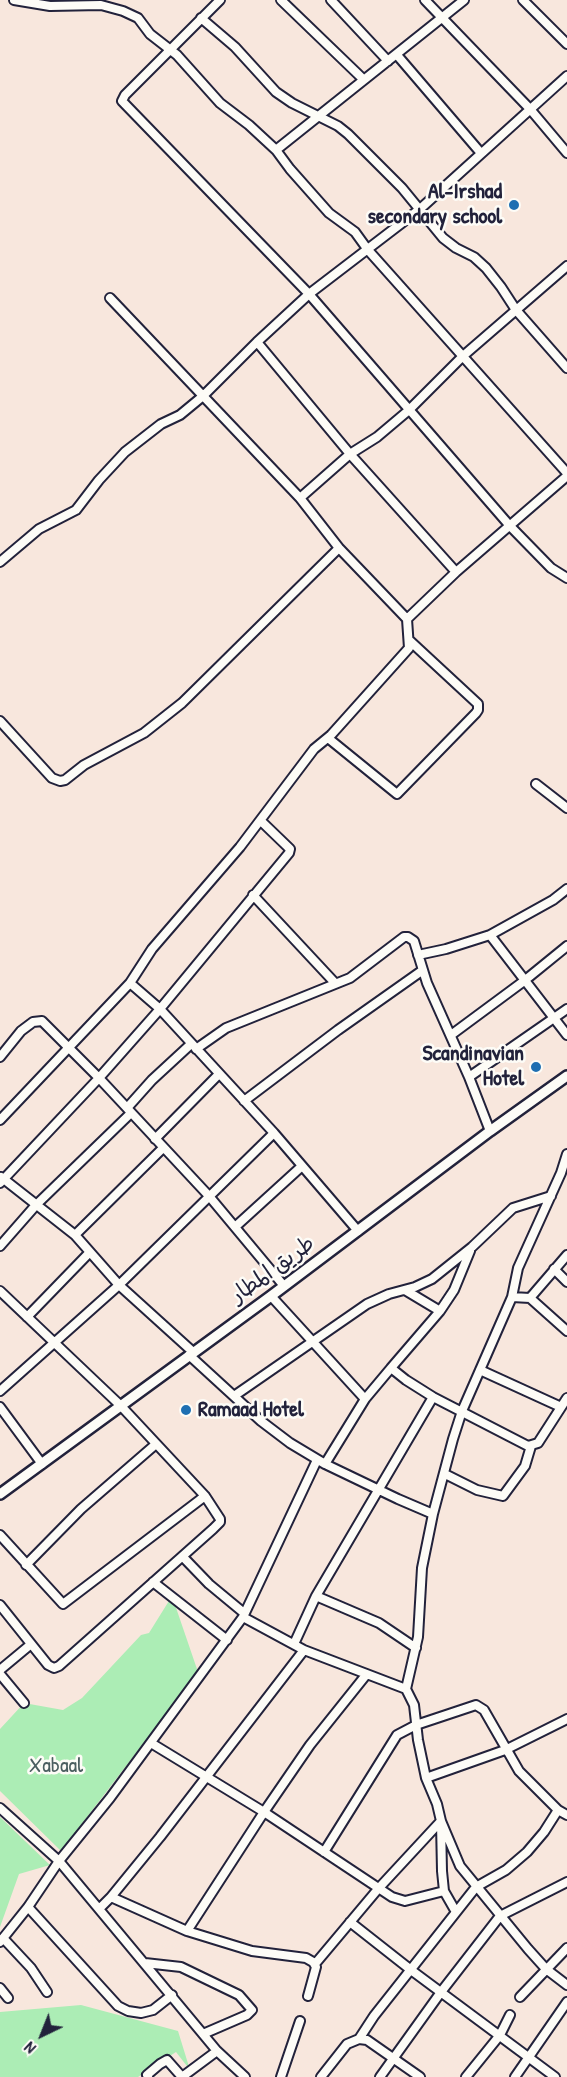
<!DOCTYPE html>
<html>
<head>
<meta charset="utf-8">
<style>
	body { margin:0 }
	#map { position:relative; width:567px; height:2077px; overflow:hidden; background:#f8e7dd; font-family:"Patrick Hand",sans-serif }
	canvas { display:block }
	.north { position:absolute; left:12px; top:2005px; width:60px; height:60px; -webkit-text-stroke:4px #fdfcf7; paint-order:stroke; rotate:223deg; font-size:16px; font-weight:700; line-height:24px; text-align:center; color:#22223b }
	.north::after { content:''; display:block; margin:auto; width:21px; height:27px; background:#22223b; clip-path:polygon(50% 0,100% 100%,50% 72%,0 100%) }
</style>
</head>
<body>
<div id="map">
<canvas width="567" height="2077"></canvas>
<div class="north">N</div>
</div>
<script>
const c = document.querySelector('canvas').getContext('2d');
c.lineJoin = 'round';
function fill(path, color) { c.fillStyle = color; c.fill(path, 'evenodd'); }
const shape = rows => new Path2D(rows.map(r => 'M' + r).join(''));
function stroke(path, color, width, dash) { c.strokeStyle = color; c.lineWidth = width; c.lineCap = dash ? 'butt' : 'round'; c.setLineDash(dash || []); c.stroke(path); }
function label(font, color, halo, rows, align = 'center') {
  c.font = font + ' "Patrick Hand","Playpen Sans Arabic",sans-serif'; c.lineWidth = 5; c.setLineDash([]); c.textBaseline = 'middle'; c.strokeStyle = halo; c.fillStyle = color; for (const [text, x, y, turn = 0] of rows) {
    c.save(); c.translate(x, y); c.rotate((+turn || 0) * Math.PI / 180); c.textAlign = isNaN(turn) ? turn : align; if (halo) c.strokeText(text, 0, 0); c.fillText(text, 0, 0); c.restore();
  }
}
const green = shape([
	[172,1596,198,1672,61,1851,0,1791,0,1729,24,1703,63,1710,82,1698,141,1635,149,1633],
	[0,1817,50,1865,19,1874,0,1927],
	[81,2005,178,2031,190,2070,176,2052,138,2077,0,2077,0,2012]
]);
const minor = shape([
	[14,0,50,6,101,5,123,11,138,18,150,34,177,55,220,103,249,125,276,150,290,169,329,213,355,232,368,250,567,473],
	[220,0,125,95,122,101,309,294,510,526,551,568,567,578],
	[281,0,363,79],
	[331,0,388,61],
	[425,0,530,109,567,153],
	[523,0,567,44],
	[201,18,235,47,276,92,292,103,338,126,348,134,402,188,443,238,456,248,474,257,486,268,501,287,516,310,567,368],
	[397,55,480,152],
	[276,150,464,0],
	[257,342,350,454,456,572],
	[300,498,350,454,377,437,409,410,463,356,567,266],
	[0,562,39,529,76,510,99,480,125,452,161,424,180,415,203,396,257,342,309,294,420,209,567,76],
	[407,619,456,572,567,476],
	[0,721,52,778,60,781,65,780,84,765,144,733,182,703,339,548],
	[328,738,397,794,476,713,478,710,478,704,410,641],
	[536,784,567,808],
	[253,895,335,983],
	[490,935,567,1035],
	[418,955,446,949,490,935,553,900,567,889],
	[130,983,160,1009,274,1133,358,1231],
	[451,1035,524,981,567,946],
	[196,1049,226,1028,350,978,404,937,408,937,414,941,427,983,469,1077,490,1131],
	[0,1057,21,1031,33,1022,42,1021,99,1078,209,1196,284,1286],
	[469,1077,567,1009],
	[244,1101,338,1030,423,970],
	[127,1108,152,1080,191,1044],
	[0,1120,130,983,152,949,240,847,314,749,331,735,409,648,407,619,339,548,300,498,110,298],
	[155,1139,219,1074],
	[567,1154,561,1173,518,1268,512,1297,462,1411,453,1439,433,1514,422,1568,418,1637,406,1689,414,1705,418,1740,426,1778,437,1804,441,1821,460,1866,528,1949,546,1969,567,1985],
	[1,1177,75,1235,119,1285,193,1352],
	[0,1183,99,1078,160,1009,289,853,290,849,261,821],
	[235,1227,302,1166],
	[75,1235,163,1148],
	[0,1246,36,1205,131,1113],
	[554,1269,567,1282],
	[405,1290,440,1311],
	[0,1291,121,1406,205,1496,220,1519,220,1522,213,1529,59,1666,54,1668,48,1665,0,1605],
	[271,1296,365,1399],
	[512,1297,530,1298,567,1331],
	[530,1298,567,1255],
	[27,1317,90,1252],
	[189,1355,261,1421,290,1443,325,1464,398,1499,433,1514],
	[391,1368,440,1311,454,1290,470,1251],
	[480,1370,561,1407],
	[0,1391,119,1285,274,1133],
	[234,1396,367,1304,389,1294,415,1287,432,1279,472,1247,513,1208,551,1196],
	[0,1407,42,1464],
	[325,1464,365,1399,391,1368,406,1380,433,1397,528,1446,538,1443,567,1398],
	[445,1474,477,1490,503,1496,525,1466,531,1446],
	[0,1535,63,1604,205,1496],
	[183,1557,209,1584,244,1613],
	[26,1565,81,1509,156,1444],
	[153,1582,227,1640],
	[316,1596,379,1623,416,1648],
	[243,1617,304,1650,406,1689],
	[294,1644,316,1596,433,1397],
	[0,1670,30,1645],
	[0,1674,24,1703],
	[151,1743,264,1812,392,1897,405,1901,444,1891],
	[426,1778,505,1750,567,1719],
	[0,1808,59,1861,217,2051,245,2077],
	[441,1823,442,1871,444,1891,456,1912],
	[324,1852,397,1735,416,1725,476,1705,484,1710,519,1771,558,1810,567,1815],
	[111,1897,160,1837,304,1650],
	[28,1907,118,2006,128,2011,141,2013,153,2010,172,1995],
	[100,1908,111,1897,187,1931,252,1951,306,1958,313,1962,316,1967,308,1996],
	[350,1922,411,1970,555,2077],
	[187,1931,264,1812,310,1745,366,1675],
	[3,1938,31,1968,47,1992],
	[0,1942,28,1907,59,1861,110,1798,243,1617,317,1460],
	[145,1963,181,1967,239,1995,252,2010,247,2015,203,2034],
	[315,1964,378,1889,441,1821],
	[0,1988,8,1998],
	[520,1997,567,1948],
	[359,2039,374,2016,476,1887,506,1870,527,1852,544,1832,558,1810],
	[148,2077,147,2075,160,2064,167,2060,182,2077],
	[182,2077,217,2051],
	[281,2077,300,2021],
	[321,2077,347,2044,359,2039,367,2040,420,2077],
	[380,2077,441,1992,500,1916,567,1882],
	[466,2077,500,2035,510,2015],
	[515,2077,567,2002]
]);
const major = shape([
	[0,1494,271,1296,490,1131,567,1076]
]);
const markers = [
	[514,205,6,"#1f6fb2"],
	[536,1067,6,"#1f6fb2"],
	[186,1410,6,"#1f6fb2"]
];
const poiNames = [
	["Al-Irshad",502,192],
	["secondary school",502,217],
	["Scandinavian",524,1054],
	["Hotel",524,1079],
	["Ramaad Hotel",198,1410,"left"]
];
const streetNames = [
	["طريق المطار",273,1270,-36]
];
const parkNames = [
	["Xabaal",56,1766]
];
fill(green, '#acedb5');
stroke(minor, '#22223b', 12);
stroke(major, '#22223b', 14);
stroke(minor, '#fdfcf7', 8);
stroke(major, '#fdfcf7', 9);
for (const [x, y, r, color] of markers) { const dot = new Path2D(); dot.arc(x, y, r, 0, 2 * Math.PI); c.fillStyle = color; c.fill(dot); stroke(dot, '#fdfcf7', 2); }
label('bold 22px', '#22223b', '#fdfcf7', poiNames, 'right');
label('22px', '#22223b', '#fdfcf7', streetNames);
label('22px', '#4b5f60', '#fdfcf7', parkNames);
</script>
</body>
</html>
